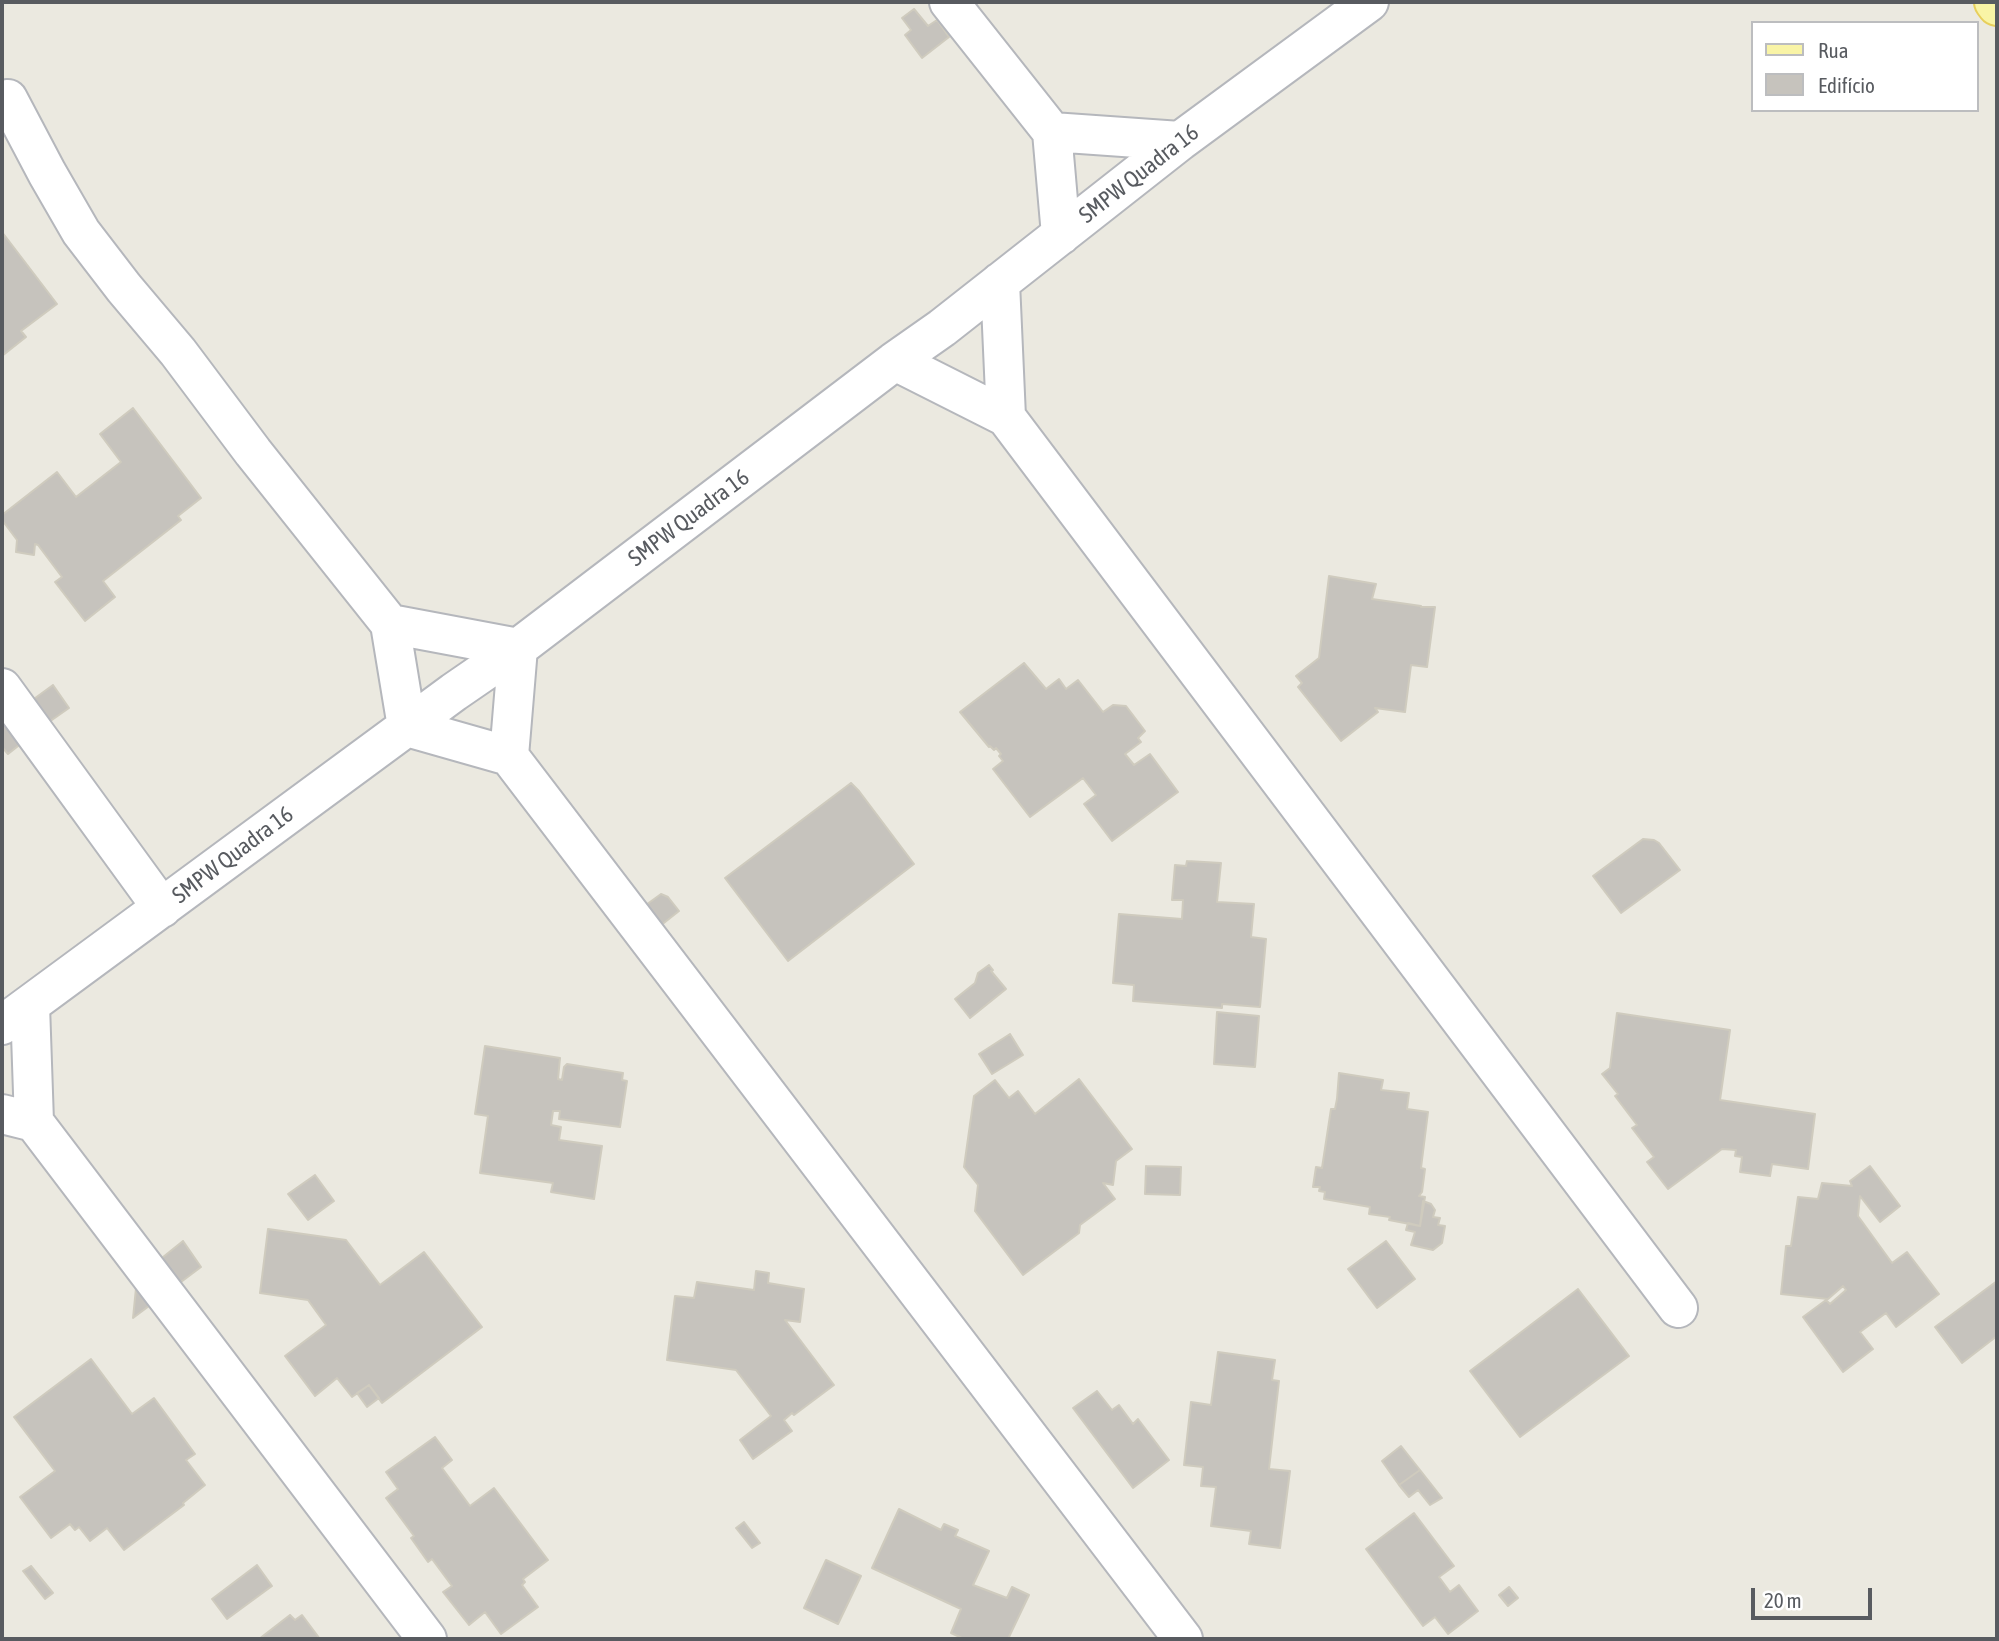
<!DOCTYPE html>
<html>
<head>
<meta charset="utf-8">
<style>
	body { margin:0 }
	#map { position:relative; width:1999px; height:1641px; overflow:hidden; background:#ebe9e0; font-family:"Asap Condensed",sans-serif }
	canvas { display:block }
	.frame { position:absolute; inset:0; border:4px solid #585b60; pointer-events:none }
	.legend { position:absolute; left:1751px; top:21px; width:228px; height:91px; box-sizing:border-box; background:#fff; border:2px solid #bcbdbf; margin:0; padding:9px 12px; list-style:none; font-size:21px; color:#585b60 }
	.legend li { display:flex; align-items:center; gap:14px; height:35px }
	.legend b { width:35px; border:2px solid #bcbdbf }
	.scale { position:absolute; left:1751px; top:1588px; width:121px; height:32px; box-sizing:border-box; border:4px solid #585b60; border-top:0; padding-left:9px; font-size:21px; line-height:24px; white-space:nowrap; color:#585b60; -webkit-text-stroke:5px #fff; paint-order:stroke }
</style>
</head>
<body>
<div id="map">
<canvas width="1999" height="1641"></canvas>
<div class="frame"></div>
<ul class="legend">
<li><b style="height:9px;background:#f9f4a6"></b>Rua</li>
<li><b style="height:19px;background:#c6c3bd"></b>Edifício</li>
</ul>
<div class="scale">20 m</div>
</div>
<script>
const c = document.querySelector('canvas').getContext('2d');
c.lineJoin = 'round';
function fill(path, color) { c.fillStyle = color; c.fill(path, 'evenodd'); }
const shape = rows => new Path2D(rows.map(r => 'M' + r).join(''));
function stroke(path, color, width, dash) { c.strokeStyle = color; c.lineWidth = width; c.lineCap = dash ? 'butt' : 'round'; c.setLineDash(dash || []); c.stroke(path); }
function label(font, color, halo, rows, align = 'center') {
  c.font = font + ' "Asap Condensed",sans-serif'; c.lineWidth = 5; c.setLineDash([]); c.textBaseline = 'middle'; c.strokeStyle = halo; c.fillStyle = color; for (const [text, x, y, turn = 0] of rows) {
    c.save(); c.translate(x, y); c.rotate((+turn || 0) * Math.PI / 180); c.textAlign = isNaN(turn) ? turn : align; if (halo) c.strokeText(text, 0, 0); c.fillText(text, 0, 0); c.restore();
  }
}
const building = shape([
	[914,9,928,26,937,20,949,37,922,58,905,35,911,30,902,18,914,9],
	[2,232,57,304,21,331,26,337,2,356,2,232],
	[133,408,201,498,178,516,181,520,103,581,115,597,85,621,55,582,62,577,38,545,35,544,34,555,16,552,17,540,2,520,2,515,57,472,76,497,121,462,100,434,133,408],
	[1329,576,1376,584,1372,599,1421,606,1421,607,1435,607,1427,667,1411,665,1405,712,1375,708,1378,712,1341,741,1298,687,1302,683,1296,676,1319,658,1329,576],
	[1024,663,1046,689,1059,679,1066,689,1078,680,1103,712,1113,705,1126,706,1145,731,1138,738,1141,742,1125,754,1134,765,1150,754,1178,792,1112,841,1084,804,1096,795,1083,778,1030,817,993,769,1003,761,999,756,1001,754,996,748,994,750,990,746,989,747,960,712,1024,663],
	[53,685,69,708,49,722,27,704,53,685],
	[10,717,27,739,8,754,2,747,2,724,10,717],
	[851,783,859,791,914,864,788,961,725,878,851,783],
	[1643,839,1654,840,1659,843,1680,870,1621,913,1593,876,1643,839],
	[1187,861,1221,863,1217,902,1254,904,1251,937,1266,939,1260,1007,1222,1004,1222,1008,1133,1001,1134,985,1113,983,1119,914,1182,919,1183,900,1172,900,1175,865,1186,866,1187,861],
	[661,894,668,897,679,911,655,930,639,910,661,894],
	[989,965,993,970,991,971,1006,989,970,1018,955,999,975,983,978,973,989,965],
	[1217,1012,1259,1016,1255,1067,1214,1064,1217,1012],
	[1617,1013,1730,1030,1720,1100,1815,1114,1808,1169,1772,1164,1770,1176,1740,1172,1742,1157,1735,1156,1736,1150,1722,1149,1668,1189,1647,1162,1654,1157,1632,1128,1637,1125,1615,1096,1618,1094,1602,1074,1610,1068,1617,1013],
	[1010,1034,1023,1055,992,1074,979,1054,1010,1034],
	[485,1046,560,1058,558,1079,562,1080,564,1067,567,1064,623,1073,622,1080,627,1081,620,1127,559,1119,560,1111,553,1111,551,1125,561,1127,559,1140,602,1146,594,1199,551,1192,553,1183,480,1173,488,1116,475,1114,485,1046],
	[1339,1073,1383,1080,1381,1090,1409,1093,1407,1109,1428,1112,1421,1168,1425,1169,1422,1192,1419,1196,1425,1197,1420,1226,1389,1220,1390,1217,1369,1214,1370,1207,1324,1199,1325,1192,1319,1191,1320,1187,1313,1187,1316,1167,1322,1168,1331,1109,1335,1109,1337,1099,1339,1073],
	[1079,1079,1132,1149,1116,1161,1113,1185,1103,1183,1115,1199,1080,1225,1079,1233,1023,1275,975,1211,978,1185,964,1167,974,1096,995,1080,1009,1098,1018,1091,1035,1114,1079,1079],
	[1146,1166,1181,1167,1180,1195,1145,1194,1146,1166],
	[1870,1166,1900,1206,1880,1222,1860,1196,1858,1216,1892,1263,1907,1252,1939,1294,1896,1327,1886,1313,1860,1332,1873,1349,1843,1372,1803,1317,1826,1300,1830,1304,1846,1290,1843,1286,1828,1299,1781,1294,1786,1246,1791,1246,1798,1197,1818,1199,1822,1183,1852,1186,1850,1181,1870,1166],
	[315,1175,334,1201,308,1220,288,1194,315,1175],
	[1423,1201,1431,1204,1435,1210,1433,1217,1440,1218,1438,1225,1445,1226,1442,1243,1433,1250,1411,1245,1415,1232,1406,1230,1408,1223,1420,1226,1423,1201],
	[268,1229,346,1240,380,1285,424,1252,482,1327,382,1403,369,1385,352,1397,337,1378,315,1396,285,1356,326,1325,308,1300,260,1293,268,1229],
	[183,1241,201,1267,133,1318,137,1278,183,1241],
	[1386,1241,1415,1279,1377,1308,1348,1269,1386,1241],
	[756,1271,769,1273,768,1283,804,1289,800,1322,785,1320,834,1385,794,1415,792,1413,784,1420,792,1431,753,1459,740,1440,771,1416,736,1370,667,1360,675,1296,694,1298,697,1282,754,1290,756,1271],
	[1997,1281,1997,1336,1962,1363,1935,1327,1997,1281],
	[1578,1289,1629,1356,1520,1437,1470,1371,1578,1289],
	[1218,1352,1275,1360,1272,1380,1279,1381,1269,1469,1290,1471,1280,1548,1249,1544,1251,1531,1211,1526,1216,1487,1201,1486,1203,1467,1184,1465,1191,1402,1211,1405,1218,1352],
	[91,1359,132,1414,154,1398,195,1454,186,1460,205,1485,183,1503,184,1505,124,1550,107,1528,90,1541,79,1527,75,1530,70,1524,51,1538,20,1497,55,1471,14,1417,91,1359],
	[369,1385,379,1398,367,1407,357,1393,369,1385],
	[1097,1391,1112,1410,1119,1405,1133,1424,1138,1419,1169,1460,1133,1488,1073,1408,1097,1391],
	[435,1437,452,1460,442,1468,470,1506,494,1488,548,1560,523,1579,525,1582,522,1585,538,1607,501,1634,485,1612,469,1625,443,1592,452,1586,432,1559,428,1562,411,1538,414,1536,386,1498,398,1489,386,1472,435,1437],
	[1401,1446,1420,1470,1399,1485,1382,1461,1401,1446],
	[1420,1470,1442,1498,1430,1505,1418,1490,1409,1497,1399,1485,1420,1470],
	[899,1509,941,1530,944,1524,958,1530,955,1536,989,1551,973,1585,1007,1598,1012,1587,1029,1595,1008,1639,964,1639,951,1633,961,1609,872,1568,899,1509],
	[1414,1513,1454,1566,1439,1577,1450,1592,1459,1585,1478,1611,1448,1634,1435,1617,1423,1626,1366,1549,1414,1513],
	[744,1522,760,1543,752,1548,736,1528,744,1522],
	[826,1560,861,1576,838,1624,804,1608,826,1560],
	[257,1565,272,1586,227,1619,212,1599,257,1565],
	[31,1566,53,1593,45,1599,23,1571,31,1566],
	[1509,1587,1518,1598,1508,1606,1499,1595,1509,1587],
	[290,1615,295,1620,302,1615,320,1639,259,1639,290,1615]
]);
const minor = shape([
	[949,2,1052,132,1061,235],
	[8,99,47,173,81,232,124,288,178,352,253,452,390,624,407,727,509,756,1183,1639],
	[1052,132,1180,141],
	[1000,282,1006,417],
	[895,361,1006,417,1678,1308],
	[390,624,518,648,509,756],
	[2,688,162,908],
	[30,1005,34,1122,427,1639],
	[2,1025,454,692,518,648,895,361,942,328,1180,141,1369,2],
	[2,1114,34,1122]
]);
const major = shape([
	[1994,2,1997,6]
]);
const streetNames = [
	["SMPW Quadra 16",1139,174,-38],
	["SMPW Quadra 16",689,518,-37],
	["SMPW Quadra 16",233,855,-37]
];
fill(building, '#c6c3bd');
stroke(building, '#cfcbbe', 2);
stroke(minor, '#b5b7bc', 42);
stroke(major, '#e7cf5c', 42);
stroke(minor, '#fff', 38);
stroke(major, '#f9f4a6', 38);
label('23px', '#585b60', '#fff', streetNames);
</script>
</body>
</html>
